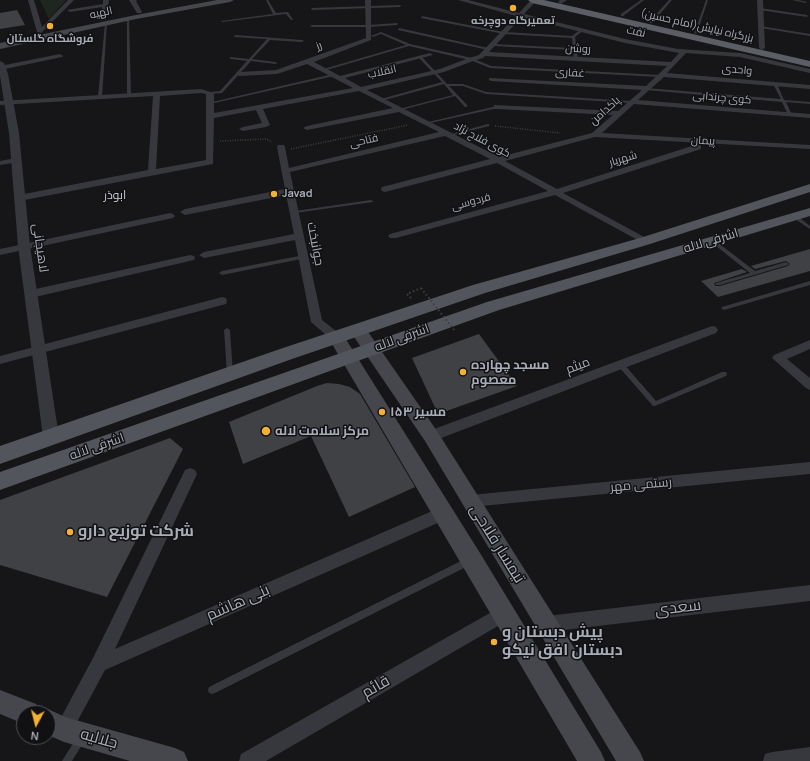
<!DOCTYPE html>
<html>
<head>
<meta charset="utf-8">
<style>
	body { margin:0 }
	#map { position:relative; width:810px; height:761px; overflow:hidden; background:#161618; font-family:Manrope,sans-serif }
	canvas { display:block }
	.north { position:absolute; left:16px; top:705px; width:40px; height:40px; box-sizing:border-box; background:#111113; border:1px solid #4d4f55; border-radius:50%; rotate:187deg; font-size:11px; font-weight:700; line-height:16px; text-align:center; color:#a8adb8 }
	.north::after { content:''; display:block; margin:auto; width:14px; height:18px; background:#f2b134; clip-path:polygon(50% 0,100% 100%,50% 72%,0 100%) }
</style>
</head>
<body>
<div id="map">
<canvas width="810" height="761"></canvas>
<div class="north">N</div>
</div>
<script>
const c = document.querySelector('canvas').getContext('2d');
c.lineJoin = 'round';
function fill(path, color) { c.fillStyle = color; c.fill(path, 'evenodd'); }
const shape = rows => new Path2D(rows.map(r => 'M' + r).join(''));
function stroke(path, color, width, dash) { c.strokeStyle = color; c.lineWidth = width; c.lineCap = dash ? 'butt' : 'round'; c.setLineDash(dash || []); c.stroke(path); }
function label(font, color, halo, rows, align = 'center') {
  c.font = font + ' Manrope,Cairo,sans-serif'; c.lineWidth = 3; c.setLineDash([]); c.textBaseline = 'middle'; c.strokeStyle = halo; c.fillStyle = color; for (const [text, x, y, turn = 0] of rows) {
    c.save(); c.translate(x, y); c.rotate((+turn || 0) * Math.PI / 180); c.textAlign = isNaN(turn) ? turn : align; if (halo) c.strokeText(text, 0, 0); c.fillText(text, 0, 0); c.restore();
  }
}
const green = shape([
	[40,0,66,0,49,19]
]);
const building = shape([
	[17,10,25,25,0,29,0,13],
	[810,249,810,271,718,297,701,281,742,269,747,272,714,283,715,286,720,286,788,266,790,264,786,261,755,269,751,266],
	[479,334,517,386,438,414,412,358],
	[327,383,339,384,350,387,360,394,415,487,349,517,311,436,243,464,229,422,317,386],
	[170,438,183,449,107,597,0,565,0,500]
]);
const pathFar1 = shape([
	[495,126,560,133],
	[220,141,267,139,272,142],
	[291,149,408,125]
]);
const path = shape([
	[411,298,407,294,421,288]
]);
const service = shape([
	[266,0,268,0,276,13,288,12,293,20,291,20,286,14,222,22,221,21,273,14,266,0],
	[641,0,644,0,623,16,621,16,621,14,641,0],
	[669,0,672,0,652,23,650,23,650,21,669,0],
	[706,0,708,0,697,33,694,34,706,0],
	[792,0,798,0,807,2,806,3,792,0],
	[401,5,400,7,312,10,311,9,312,8,401,5],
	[760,8,807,15,808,16,807,17,759,10,760,8],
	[422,16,504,32,572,36,581,29,584,30,575,37,578,59,576,60,574,59,573,50,493,46,491,45,493,44,573,48,572,38,504,34,421,18,422,16],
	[128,18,129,19,131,96,129,97,127,96,127,19,128,18],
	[106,22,107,23,102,97,100,98,98,97,105,23,106,22],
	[398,23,397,25,368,27,312,27,310,26,312,25,368,25,398,23],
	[760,26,810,34,810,36,761,28,760,26],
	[399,28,488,48,490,49,488,50,398,30,399,28],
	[381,32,410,44,472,58,491,66,660,75,662,76,660,77,490,68,470,60,409,46,323,71,320,70,406,45,381,34,373,37,371,36,381,32],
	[235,35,302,40,304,41,302,42,270,40,252,59,275,62,277,63,276,64,251,61,222,93,209,94,208,93,210,92,220,91,247,61,231,59,230,59,230,57,249,59,267,39,234,37,235,35],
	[419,56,421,56,447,84,463,84,486,92,631,101,633,102,631,103,486,94,463,86,449,86,467,105,467,107,465,107,455,96,401,110,399,109,453,95,444,84,381,101,381,99,442,82,419,58,419,56],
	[333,74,335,75,334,76,210,104,208,103,333,74],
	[775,83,777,84,784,100,810,102,810,104,786,102,792,115,790,116,788,115,782,102,646,90,644,89,646,88,781,99,773,84,775,83],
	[497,106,499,107,498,108,426,124,424,123,497,106],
	[488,124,489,124,489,126,450,136,448,135,488,124],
	[371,200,373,201,373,202,295,213,293,212,295,211,371,200],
	[792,215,796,215,810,226,810,229,792,217,792,215],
	[713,239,755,271,786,262,789,264,788,265,720,285,716,285,715,284,716,283,750,273,711,242,711,240,713,239],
	[304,255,306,256,306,258,222,275,219,273,222,271,304,255],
	[810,281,810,285,724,310,721,308,722,307,810,281],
	[227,328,230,330,233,374,232,376,228,376,227,374,224,330,227,328],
	[619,363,623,363,656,401,722,372,726,372,727,374,726,376,655,406,653,406,619,367,618,365,619,363],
	[469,557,472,558,473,561,472,564,215,693,212,694,209,693,208,690,209,687,469,557],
	[80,735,83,737,85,740,72,761,62,761,77,737,80,735]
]);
const minor = shape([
	[28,0,34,0,42,27,68,0,74,0,40,34,37,32,28,0],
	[103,0,109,0,106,20,101,19,102,7,70,12,67,10,103,4,103,0],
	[129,0,137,0,136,1,142,12,141,13,137,13,129,0],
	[365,0,371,0,371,40,314,62,340,76,430,53,433,55,345,78,361,87,440,69,469,58,479,55,516,16,458,0,468,0,519,13,531,0,537,0,524,14,625,39,678,49,740,53,810,69,810,73,740,57,686,53,667,73,810,85,810,89,664,77,638,100,810,114,810,118,634,104,602,133,810,145,810,149,595,137,505,161,557,189,695,145,701,145,701,149,563,193,648,239,650,241,645,244,555,195,396,238,390,238,388,236,390,234,548,191,497,163,385,192,382,191,381,189,382,187,490,159,445,136,290,172,322,320,340,334,342,337,340,340,336,341,332,340,311,322,295,240,204,258,199,255,204,252,294,234,286,195,185,215,180,212,185,209,285,189,277,147,278,145,284,145,285,147,289,168,439,132,399,112,307,130,303,128,307,126,393,108,359,91,263,109,270,125,266,127,243,131,239,129,243,127,262,123,256,110,214,118,213,164,19,201,15,198,19,195,148,170,153,96,0,105,0,101,201,89,214,93,214,113,353,88,307,64,277,74,239,76,236,74,239,72,276,70,366,38,365,0],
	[522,17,625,43,679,53,671,62,489,52,522,17],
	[485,56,667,66,646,86,489,78,489,80,491,81,642,90,618,111,494,105,494,109,497,109,613,115,592,133,499,157,367,90,444,72,473,61,483,58,485,56],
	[201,93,206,94,206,160,156,169,160,96,201,93],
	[560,0,567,0,561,4,558,2,560,0],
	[757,0,763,0,765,48,762,50,759,48,757,0],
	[60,54,63,56,62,57,0,70,0,66,60,54],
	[16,158,19,158,20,160,19,162,0,165,0,161,16,158],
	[170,213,173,214,175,216,173,218,0,255,0,249,170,213],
	[190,255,194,256,195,258,194,260,31,298,27,297,26,294,27,291,31,290,190,255],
	[222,297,226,298,227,301,226,304,0,364,0,356,222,297],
	[712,326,716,327,718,330,716,333,436,440,431,441,426,440,425,436,426,432,712,326],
	[810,340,810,349,787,359,810,378,810,390,806,388,772,358,774,355,810,340],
	[810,462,810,474,471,507,466,506,464,501,466,496,471,495,810,462],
	[190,468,195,470,197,474,115,649,439,508,444,506,449,508,451,513,449,518,105,670,70,735,64,738,58,735,55,729,58,723,93,658,185,470,190,468],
	[810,585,810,601,547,632,541,630,539,624,541,618,547,616,810,585],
	[504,605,510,607,512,613,510,619,266,761,239,761,241,754,504,605],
	[810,747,810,761,763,761,765,754,772,752,810,747]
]);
const tertiary = shape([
	[0,61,4,63,8,74,19,133,30,246,59,437,57,442,51,444,45,442,43,437,18,246,9,133,0,76,0,61]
]);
const secondary = shape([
	[217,0,234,0,230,2,136,19,0,49,0,43,136,15,217,0],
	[358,324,364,326,437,431,640,752,644,761,616,761,425,441,352,334,350,330,352,326,358,324],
	[336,331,342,333,480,553,601,752,605,761,577,761,328,337,330,333,336,331],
	[0,690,36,704,39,713,48,709,65,717,175,748,184,752,188,761,130,761,64,742,48,735,48,713,24,713,24,724,0,714,0,690]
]);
const primary = shape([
	[810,184,810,192,650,244,485,293,292,359,0,464,0,446,280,349,473,285,640,238,810,184],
	[810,208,810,216,499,310,0,490,0,472,487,302,810,208]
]);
const trunk = shape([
	[528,0,544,0,810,61,810,67,532,3,528,0]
]);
const pathBridge = shape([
	[421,288,455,331]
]);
const markers = [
	[513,8,4,"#f2b134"],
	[50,26,4,"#f2b134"],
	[274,194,4,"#f2b134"],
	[463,372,4,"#f2b134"],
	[382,412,4,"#f2b134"],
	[266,431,5,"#f2b134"],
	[70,532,4,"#f2b134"],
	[494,642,4,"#f2b134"]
];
const farStreetnames = [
	["الهیه",101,13,-12],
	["بزرگراه نیایش(امام حسین)",697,26,13],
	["نفت",636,32,12],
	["رز",319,46,-21],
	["روشن",578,49,3],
	["واحدی",737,70,5],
	["انقلاب",382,72,-12],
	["غفاری",570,73,3],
	["کوی چرندابی",722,98,5],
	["پاکدامن",605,111,-42],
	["کوی فلاح نژاد",482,140,28],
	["فتاحی",364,141,-13],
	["پیمان",703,141,3],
	["شهریار",623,159,-17],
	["فردوسی",471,202,-15]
];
const farPoinames = [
	["تعمیرگاه دوچرخه",513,21],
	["فروشگاه گلستان",50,39],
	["Javad",282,194,"left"]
];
const farNeighbourhoodnames = [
	["ابوذر",115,196]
];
const streetNames = [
	["اشرفی لاله",711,241,-17],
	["جوانبخت",315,244,79],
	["لاهیجانی",40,248,82],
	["اشرفی لاله",402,338,-20],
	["میثم",578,366,-21],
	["اشرفی لاله",97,447,-19],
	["رستمی مهر",641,485,-5]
];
const poiNames = [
	["مسجد چهارده",471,365],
	["معصوم",471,380],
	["مسیر ۱۵۳",390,412],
	["مرکز سلامت لاله",275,431]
];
const nearPoinames = [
	["شرکت توزیع دارو",78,532],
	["پیش دبستان و",502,633],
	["دبستان افق نیکو",502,651]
];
const nearStreetnames = [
	["تیمسار فلاحی",497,544,58],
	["بنی هاشم",238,603,-24],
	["سعدی",678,608,-7],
	["قائم",376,687,-30],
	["جلالیه",99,739,16]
];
fill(green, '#1e261f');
fill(building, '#404145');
stroke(pathFar1, '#3d3f44', 1.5, [1, 1.5]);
stroke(path, '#3d3f44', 2, [1.5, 2.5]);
fill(service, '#37383d');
fill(minor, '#37383d');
fill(tertiary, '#37383d');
fill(secondary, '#45474d');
fill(primary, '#53555c');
fill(trunk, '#5b5e65');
stroke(pathBridge, '#3d3f44', 2, [1.5, 2.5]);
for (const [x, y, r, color] of markers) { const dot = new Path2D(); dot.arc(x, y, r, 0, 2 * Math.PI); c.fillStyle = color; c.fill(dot); stroke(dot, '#111113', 1.5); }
label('11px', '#a8adb8', '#111113', farStreetnames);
label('bold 11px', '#a8adb8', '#111113', farPoinames);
label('12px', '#c9ccd4', '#111113', farNeighbourhoodnames);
label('13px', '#a8adb8', '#111113', streetNames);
label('bold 13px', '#a8adb8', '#111113', poiNames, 'left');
label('bold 16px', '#a8adb8', '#111113', nearPoinames, 'left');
label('16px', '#a8adb8', '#111113', nearStreetnames);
</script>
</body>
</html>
